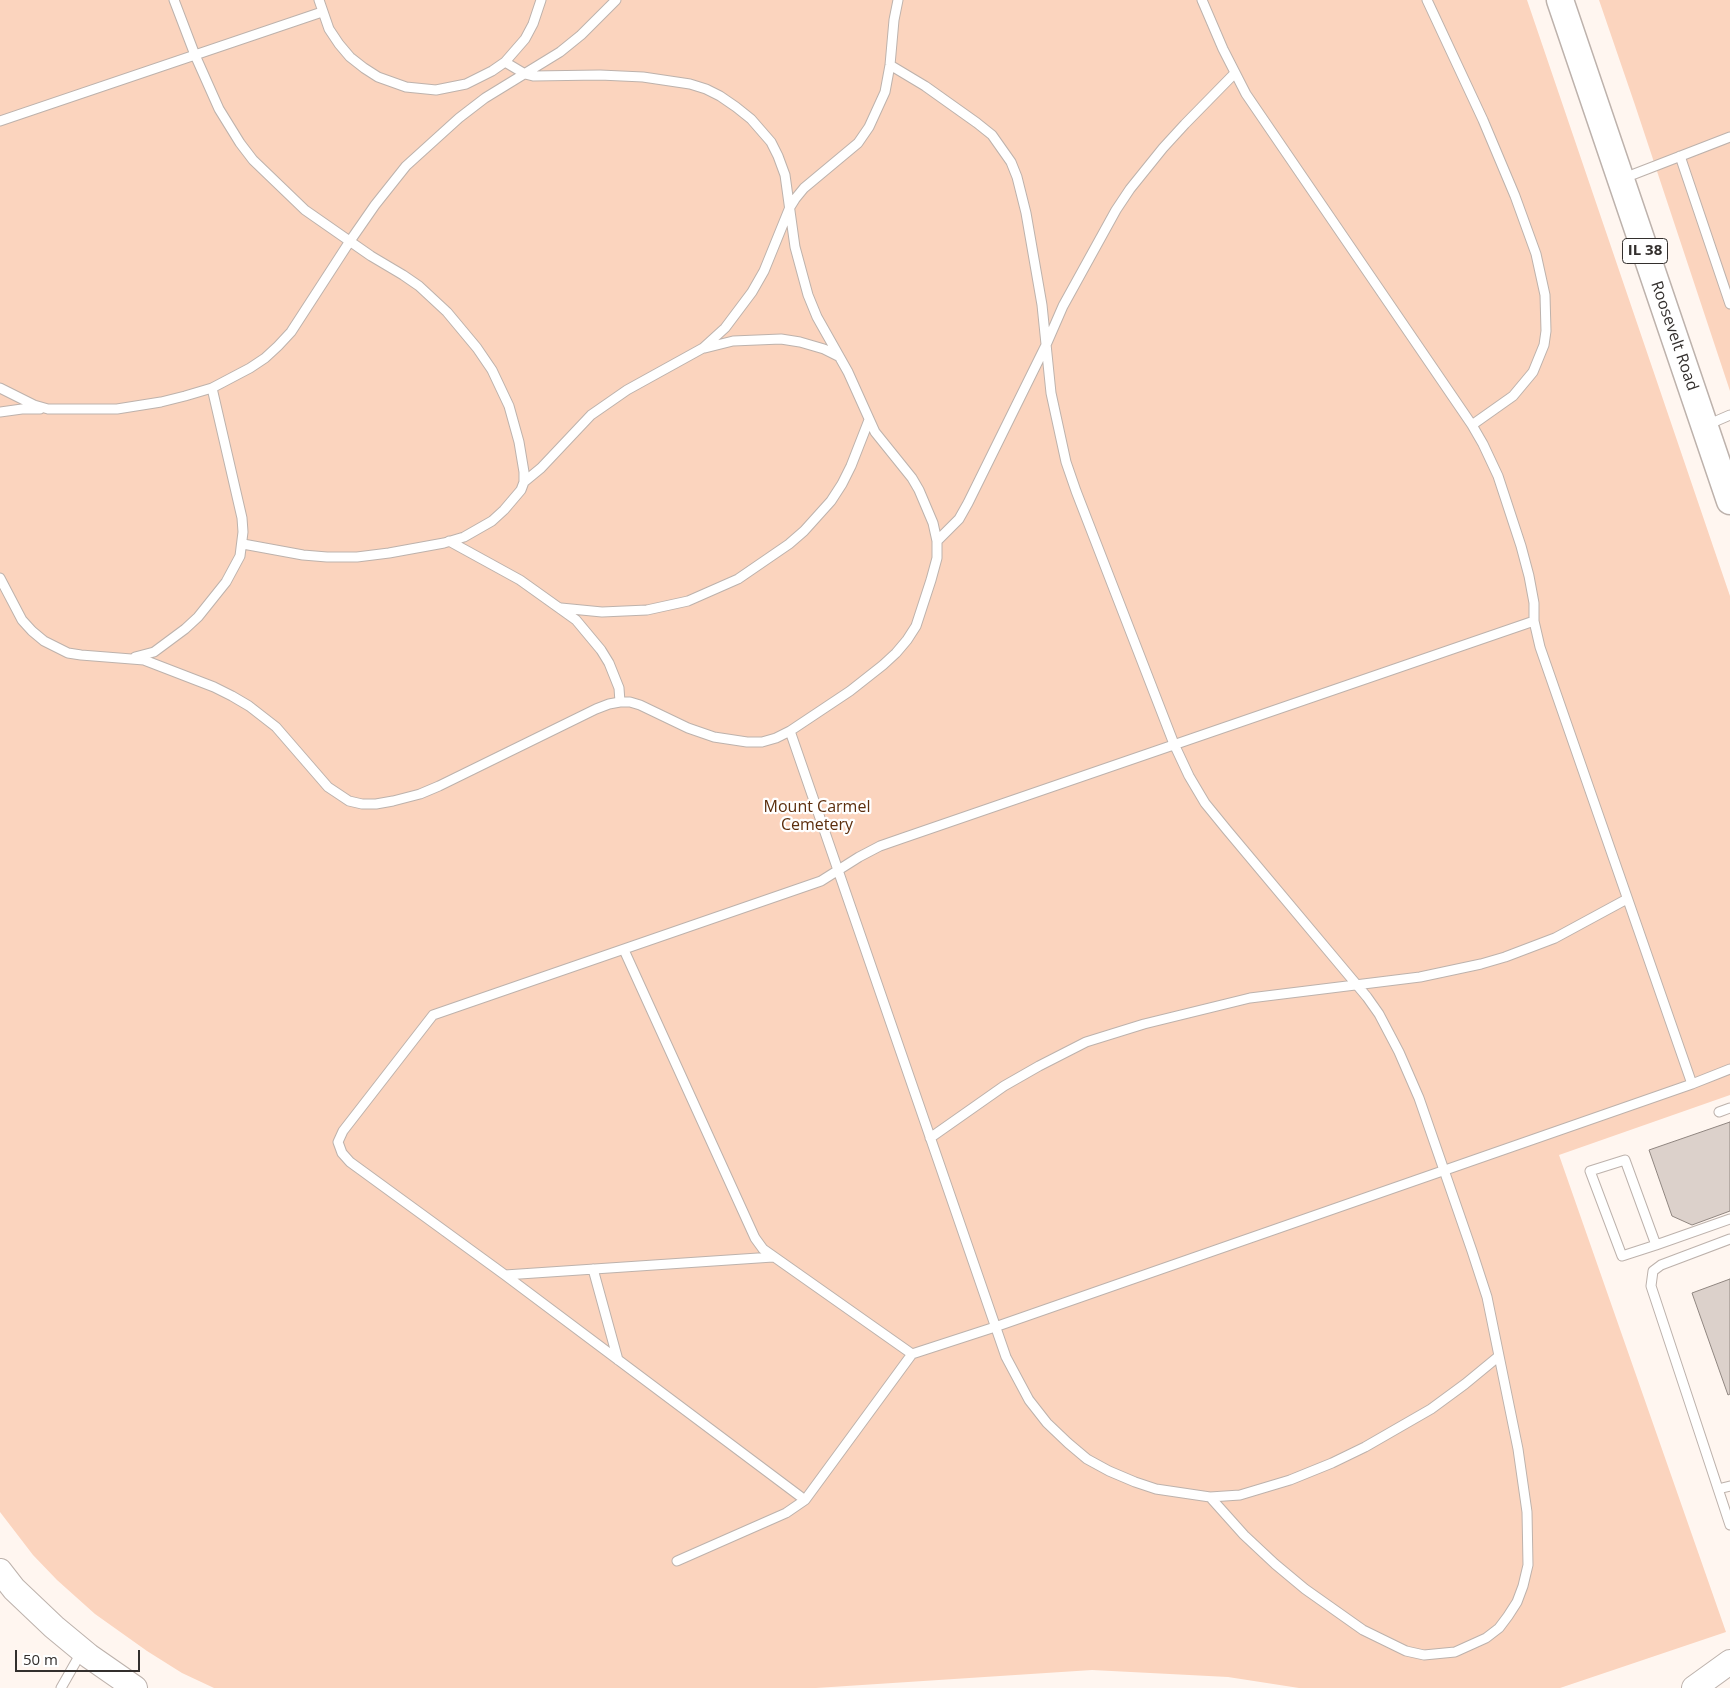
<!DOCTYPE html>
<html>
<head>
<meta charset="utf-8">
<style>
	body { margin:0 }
	#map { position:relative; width:1730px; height:1688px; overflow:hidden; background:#fff6f0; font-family:"Open Sans",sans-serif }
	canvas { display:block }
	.scale { position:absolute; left:15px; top:1650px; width:125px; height:22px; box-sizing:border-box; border:2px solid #332f2d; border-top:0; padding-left:6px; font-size:15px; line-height:18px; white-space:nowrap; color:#332f2d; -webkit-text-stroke:4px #fff; paint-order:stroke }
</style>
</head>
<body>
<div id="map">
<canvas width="1730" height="1688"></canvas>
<div class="scale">50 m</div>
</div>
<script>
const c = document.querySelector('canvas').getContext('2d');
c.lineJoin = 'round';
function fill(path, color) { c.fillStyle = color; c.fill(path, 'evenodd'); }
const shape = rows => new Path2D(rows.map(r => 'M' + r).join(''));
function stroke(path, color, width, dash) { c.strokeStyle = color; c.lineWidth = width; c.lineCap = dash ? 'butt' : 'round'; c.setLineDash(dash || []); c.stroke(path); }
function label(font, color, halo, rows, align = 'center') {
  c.font = font + ' "Open Sans",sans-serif'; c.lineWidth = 4.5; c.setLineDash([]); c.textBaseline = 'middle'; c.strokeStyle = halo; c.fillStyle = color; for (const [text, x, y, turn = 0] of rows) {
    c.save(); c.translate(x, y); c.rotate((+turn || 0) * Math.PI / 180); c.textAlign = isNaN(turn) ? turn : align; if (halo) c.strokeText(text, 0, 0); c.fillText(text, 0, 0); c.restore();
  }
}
const green = shape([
	[0,0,1527,0,1730,596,1730,1095,1559,1155,1726,1632,1560,1688,1299,1688,1228,1677,1092,1670,816,1688,214,1688,182,1673,147,1651,95,1614,57,1580,33,1555,0,1512],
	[1599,0,1730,0,1730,391,1635,105]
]);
const building = shape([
	[1730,1122,1730,1211,1692,1225,1672,1216,1649,1150,1730,1122],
	[1730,1279,1730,1394,1728,1395,1692,1293,1730,1279]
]);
const lane = shape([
	[174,0,195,55,219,109,240,143,253,160,305,210,371,256,403,275,419,286,447,312,477,348,492,370,509,406,519,442,524,472,524,482,521,490,504,510,492,521,464,537,444,543,389,553,357,557,327,557,303,555,243,544],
	[319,0,329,29,339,44,350,57,364,68,378,77,406,87,436,90,466,84,492,71,505,62,525,39,533,24,541,0],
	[1202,0,1223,49,1246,94,1472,425,1483,444,1498,476,1521,546,1529,576,1534,603,1534,621],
	[1427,0,1483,120,1515,196,1536,254,1545,295,1546,331,1544,345,1533,372,1513,396,1472,425],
	[890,65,925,86,977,123,992,135,1011,162,1017,177,1026,213,1042,305,1051,393,1066,462,1076,491,1174,744,1189,776,1205,803,1227,830,1367,997,1379,1014,1399,1052,1419,1098,1472,1251,1487,1297,1518,1449,1527,1512,1528,1565,1523,1586,1517,1602,1508,1616,1499,1628,1486,1638,1455,1652,1424,1655,1406,1651,1363,1630,1305,1589,1275,1564,1244,1535,1210,1497],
	[0,121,322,12],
	[1680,156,1730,304],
	[1624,178,1730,137],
	[705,348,733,341,781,339,800,342,824,349,838,356],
	[0,388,34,405,48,409,117,409,161,402,185,396,212,388,250,368,265,358,278,346,291,332,350,241,375,205,406,166,459,118,485,98,560,52,581,35,616,0],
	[0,412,22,409,40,409],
	[1707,425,1730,415],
	[524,482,541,468,591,415,627,390,703,348,725,328,752,292,764,271,790,207,795,199,804,188,858,143,869,127,885,92,890,65,894,20,898,0],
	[449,541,520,580,576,620,601,650,609,663,619,688,620,702],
	[937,541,959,519,968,503,1046,345,1063,306,1116,210,1130,189,1163,148,1185,124,1235,73],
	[0,578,22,620,32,631,44,641,68,653,81,655,144,660,214,687,232,696,249,706,276,727,328,787,349,801,362,804,376,804,393,801,420,794,439,786,596,709,609,704,620,702,630,702,640,705,688,728,714,737,747,742,762,742,776,738,790,731,850,691,883,665,896,653,907,640,916,626,931,580,937,558,937,541,933,523,919,490,912,478,875,432,848,372,817,317,808,295,795,247,785,175,778,156,771,142,751,119,736,107,720,96,706,89,690,84,643,77,600,75,533,76,525,74,505,62],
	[561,608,602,612,647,610,688,601,738,579,789,544,804,531,831,501,842,484,851,466,869,420],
	[135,657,154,652,185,629,198,617,226,582,240,556,243,532,242,518,212,388],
	[790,731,1006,1357,1029,1400,1047,1423,1068,1443,1087,1459,1109,1471,1135,1482,1156,1489,1210,1497,1240,1495,1290,1480,1332,1463,1365,1447,1431,1409,1465,1384,1499,1356],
	[624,950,755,1238,763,1249,912,1354],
	[1692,1084,1730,1069],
	[1719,1112,1730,1108],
	[930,1138,1004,1086,1039,1066,1086,1042,1144,1024,1250,998,1420,977,1481,964,1505,957,1555,938,1627,899],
	[1730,1239,1661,1265,1653,1271,1651,1286,1730,1525],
	[1656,1245,1625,1160,1590,1171,1622,1256,1656,1245,1730,1219],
	[593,1269,618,1360],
	[505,1275,773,1257],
	[1718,1489,1730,1486],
	[677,1561,786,1513,805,1500,912,1354,995,1327,1692,1084,1540,647,1534,621,903,838,880,846,859,857,821,881,433,1015,343,1131,338,1142,342,1153,350,1162,505,1275,805,1500],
	[61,1688,82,1651]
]);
const secondary = shape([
	[0,1571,14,1589,54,1627,89,1656,135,1688],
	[1694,1688,1730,1662]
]);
const primary = shape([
	[1560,0,1730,501]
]);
const shields = [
	[1645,251,45]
];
const shieldNames = [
	["IL 38",1645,251]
];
const streetNames = [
	["Roosevelt Road",1674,336,71]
];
const parkNames = [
	["Mount Carmel",817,807],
	["Cemetery",817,825]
];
fill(green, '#fbd4be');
fill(building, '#dcd1cb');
stroke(building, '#908680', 1);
stroke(lane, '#bdb2ac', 11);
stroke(secondary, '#bdb2ac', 26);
stroke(primary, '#bdb2ac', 29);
stroke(lane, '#fff', 9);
stroke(secondary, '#fff', 24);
stroke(primary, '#fff', 26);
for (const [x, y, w] of shields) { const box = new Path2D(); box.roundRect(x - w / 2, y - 12.5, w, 25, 4); c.fillStyle = '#fff'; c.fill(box); stroke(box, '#332f2d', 1); }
label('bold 15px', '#332f2d', null, shieldNames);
label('16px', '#332f2d', '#fff', streetNames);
label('16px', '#5c2e0d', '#fff', parkNames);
</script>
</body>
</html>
